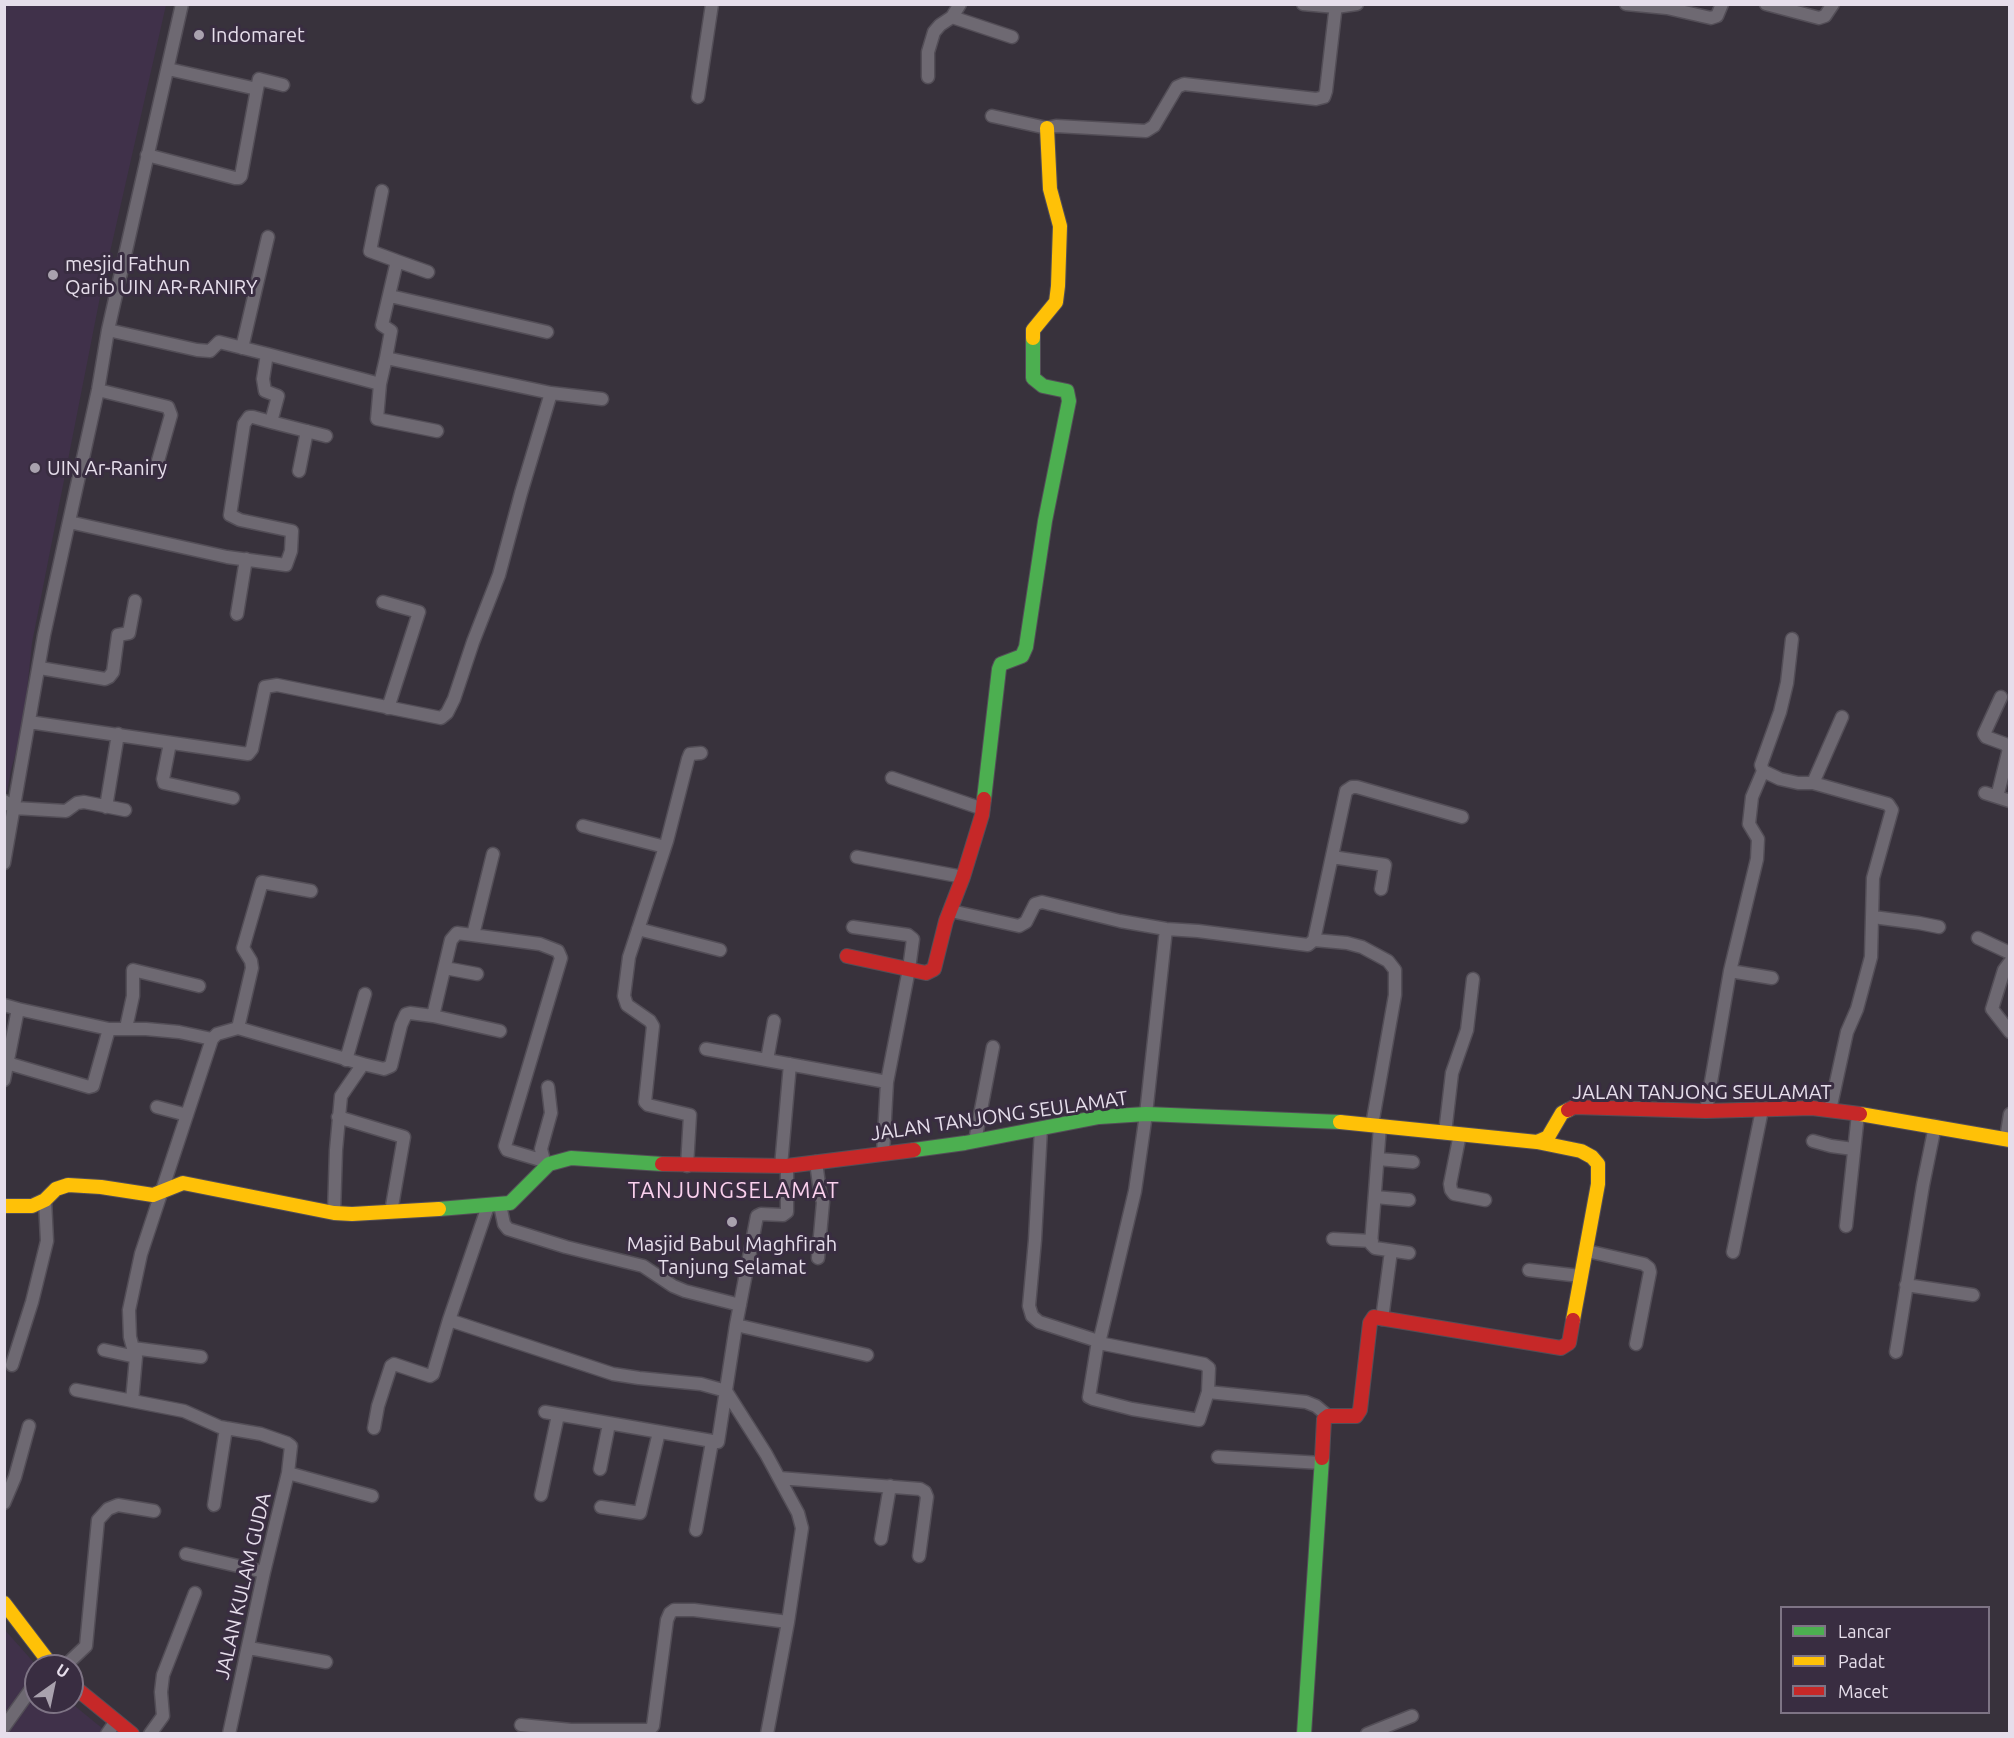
<!DOCTYPE html>
<html>
<head>
<meta charset="utf-8">
<style>
	body { margin:0 }
	#map { position:relative; width:2014px; height:1738px; overflow:hidden; background:#38323c; font-family:Ubuntu,sans-serif }
	canvas { display:block }
	.frame { position:absolute; inset:0; border:6px solid #e6deeb; pointer-events:none }
	.legend { position:absolute; left:1780px; top:1606px; width:210px; height:108px; box-sizing:border-box; background:#392d41; border:2px solid #7e7485; margin:0; padding:8px 10px; list-style:none; font-size:18px; color:#e6deeb }
	.legend li { display:flex; align-items:center; gap:12px; height:30px }
	.legend b { width:30px; border:2px solid #7e7485 }
	.north { position:absolute; left:24px; top:1654px; width:60px; height:60px; box-sizing:border-box; background:#392d41; border:2px solid #7e7485; border-radius:50%; rotate:33deg; font-size:16px; font-weight:700; line-height:24px; text-align:center; color:#e6deeb }
	.north::after { content:''; display:block; margin:auto; width:21px; height:27px; background:#a9a2ae; clip-path:polygon(50% 0,100% 100%,50% 72%,0 100%) }
</style>
</head>
<body>
<div id="map">
<canvas width="2014" height="1738"></canvas>
<div class="frame"></div>
<ul class="legend">
<li><b style="height:8px;background:#4caf50"></b>Lancar</li>
<li><b style="height:8px;background:#ffc107"></b>Padat</li>
<li><b style="height:8px;background:#c62828"></b>Macet</li>
</ul>
<div class="north">U</div>
</div>
<script>
const c = document.querySelector('canvas').getContext('2d');
c.lineJoin = 'round';
function fill(path, color) { c.fillStyle = color; c.fill(path, 'evenodd'); }
const shape = rows => new Path2D(rows.map(r => 'M' + r).join(''));
function stroke(path, color, width, dash) { c.strokeStyle = color; c.lineWidth = width; c.lineCap = dash ? 'butt' : 'round'; c.setLineDash(dash || []); c.stroke(path); }
function label(font, color, halo, rows, align = 'center') {
  c.font = font + ' Ubuntu,sans-serif'; c.lineWidth = 6; c.setLineDash([]); c.textBaseline = 'middle'; c.strokeStyle = halo; c.fillStyle = color; for (const [text, x, y, turn = 0] of rows) {
    c.save(); c.translate(x, y); c.rotate((+turn || 0) * Math.PI / 180); c.textAlign = isNaN(turn) ? turn : align; if (halo) c.strokeText(text, 0, 0); c.fillText(text, 0, 0); c.restore();
  }
}
const built = shape([
	[5,5,166,5,101,292,32,643,23,728,11,770,7,792,5,790],
	[4,1629,37,1666,36,1702,70,1702,108,1733,5,1733]
]);
const street = shape([
	[1303,4,1336,7,1357,4],
	[1626,4,1667,8,1711,18,1717,16,1722,4],
	[1766,4,1819,18,1825,16,1833,4],
	[952,17,1012,37],
	[168,69,257,89,259,79,283,85],
	[928,77,928,52,934,32,940,25,952,17,960,4],
	[698,97,712,4],
	[992,116,1047,128,1056,126,1146,131,1154,126,1177,87,1184,84,1316,99,1324,97,1326,91,1336,4],
	[147,155,235,178,239,178,241,176,257,89],
	[382,191,370,251,397,261,382,325,391,331,386,358],
	[397,261,428,272],
	[390,296,547,332],
	[242,348,268,237],
	[267,354,380,384,386,358,551,393,602,399],
	[380,384,377,419,437,431],
	[98,390,168,407,171,415,158,461],
	[271,422,326,436],
	[299,471,307,431],
	[69,522,227,557,286,565,291,551,292,531,240,520,230,515,244,424,249,417,253,417,271,422,278,396,265,391,263,379,267,354,219,342,210,351,197,350,108,330],
	[383,602,419,612,388,708],
	[237,614,246,559],
	[40,668,105,679,109,677,113,672,118,635,129,633,135,601],
	[29,722,248,754,252,749,265,687,277,685,441,718,447,713,454,699,473,642,499,575,521,493,551,393],
	[170,743,163,779,164,783,233,798],
	[1763,771,1780,779,1798,783,1813,783,1888,804,1892,810,1873,878,1871,957,1857,1009,1847,1032,1830,1110],
	[892,778,983,809],
	[1813,783,1842,717],
	[1985,793,2010,801],
	[1997,797,2009,749,2005,744,1986,737,1984,734,2001,697],
	[4,801,14,808,66,811,77,803,84,802,125,810],
	[106,807,118,734],
	[583,826,665,847],
	[857,857,963,877],
	[1332,857,1385,865,1381,889],
	[4,863,44,635,98,390,108,330,182,4],
	[311,891,262,882,243,948,251,961,252,968,238,1028,363,1064,341,1096,336,1150,334,1213],
	[951,911,1019,926,1026,922,1035,904,1042,902,1120,921,1166,929,1198,931,1308,945,1314,940,1346,791,1352,787,1357,787,1462,817],
	[1873,917,1919,923,1939,927],
	[853,927,908,935,913,939,909,969,887,1082,883,1154],
	[638,929,720,950],
	[1166,929,1146,1114,1135,1191,1099,1343,1204,1364,1209,1368,1208,1392],
	[473,935,493,854],
	[1978,938,2010,953],
	[1314,940,1347,943,1362,947,1388,961,1395,970,1395,995,1372,1125],
	[2010,962,2004,970,1992,1009,2010,1032],
	[445,968,477,974],
	[1730,971,1772,978],
	[4,1005,18,1009,109,1029,146,1029,179,1032,212,1039],
	[433,1016,451,940,457,933,540,944,558,951,561,958,505,1146,507,1150,544,1161,549,1164],
	[126,1028,133,996,133,970,199,986],
	[706,1049,887,1082],
	[346,1060,365,994],
	[767,1060,774,1021],
	[7,1063,89,1087,93,1086,109,1029],
	[363,1064,384,1069,391,1066,401,1025,406,1014,410,1013,433,1016,500,1031],
	[4,1080,18,1009],
	[157,1107,187,1115],
	[1706,1111,1730,971,1757,859,1758,839,1749,824,1752,797,1763,771,1761,765,1780,712,1787,683,1792,639],
	[338,1117,404,1137,391,1212],
	[1380,1126,1371,1244,1375,1248,1409,1253],
	[1041,1128,1035,1240,1029,1306,1032,1316,1039,1322,1098,1341,1089,1397,1093,1399,1132,1409,1199,1420,1208,1392,1306,1402,1316,1406,1328,1416],
	[1445,1133,1452,1073,1467,1030,1473,979],
	[1460,1134,1450,1184,1451,1190,1454,1194,1485,1200],
	[2006,1139,2010,1114],
	[975,1141,993,1047],
	[1813,1141,1831,1146,1853,1149],
	[1378,1159,1413,1162],
	[544,1161,541,1149,551,1113,548,1087],
	[816,1162,820,1192,823,1202,818,1258],
	[687,1166,690,1115,648,1105,645,1102,653,1026,650,1021,627,1005,624,996,629,957,667,841,688,759,690,754,701,753],
	[781,1166,790,1064],
	[1375,1197,1409,1200],
	[500,1205,504,1224,508,1229,566,1247,643,1266,673,1286,685,1291,740,1305],
	[1846,1226,1858,1114],
	[1333,1239,1372,1241],
	[1587,1251,1644,1264,1649,1268,1650,1272,1636,1344],
	[1733,1252,1762,1110],
	[1529,1270,1580,1276],
	[1906,1285,1973,1295],
	[1382,1319,1391,1251],
	[449,1320,613,1374,639,1378,701,1384,726,1391,766,1454,798,1513,802,1528,788,1622,767,1734],
	[736,1325,867,1355],
	[133,1348,130,1337,129,1310,141,1254,212,1039,217,1034,238,1028],
	[104,1350,136,1357],
	[1896,1352,1923,1185,1935,1126],
	[12,1365,32,1302,47,1241,45,1200],
	[76,1390,184,1411,220,1427,261,1434,287,1443,291,1446,288,1473,264,1572,229,1734],
	[132,1401,136,1357,133,1348,201,1357],
	[545,1412,718,1442,736,1325,757,1216,761,1214,783,1215,787,1212,787,1166],
	[374,1428,378,1406,391,1366,394,1364,430,1376,433,1374,449,1320,488,1206],
	[1218,1457,1322,1463],
	[600,1469,609,1424],
	[288,1473,372,1496],
	[779,1478,920,1489,925,1492,927,1497,919,1556],
	[541,1495,558,1415],
	[4,1503,15,1477,29,1426],
	[214,1505,226,1428],
	[601,1507,640,1513,659,1432],
	[696,1530,712,1442],
	[881,1539,890,1486],
	[186,1554,264,1572],
	[249,1648,326,1662],
	[65,1666,86,1646,98,1520,108,1509,118,1505,154,1511],
	[521,1725,571,1730],
	[4,1727,36,1682],
	[107,1734,116,1721],
	[150,1734,163,1716,161,1692,163,1675,195,1593],
	[570,1734,571,1730,649,1730,653,1726,667,1620,670,1613,674,1610,694,1610,788,1622],
	[1367,1734,1412,1716]
]);
const fast = shape([
	[984,799,999,669,1001,664,1022,656,1026,647,1045,521,1069,401,1067,391,1043,386,1033,378,1033,338],
	[914,1150,965,1143,1099,1117,1146,1114,1340,1122],
	[439,1209,510,1203,549,1164,571,1158,662,1164],
	[1304,1734,1322,1458]
]);
const slow = shape([
	[1033,338,1033,330,1056,302,1058,286,1060,226,1050,189,1047,128],
	[1860,1114,2010,1140],
	[1340,1122,1537,1142,1548,1137,1562,1113,1568,1110],
	[1537,1142,1581,1151,1592,1157,1598,1164,1598,1184,1573,1320],
	[4,1206,32,1206,45,1200,56,1189,68,1185,101,1187,153,1195,183,1183,334,1213,352,1214,439,1209],
	[4,1603,52,1666]
]);
const jam = shape([
	[847,956,926,973,934,969,946,921,963,877,982,815,984,799],
	[1568,1110,1574,1107,1706,1111,1812,1108,1860,1114],
	[662,1164,787,1166,914,1150],
	[1322,1458,1324,1419,1328,1416,1356,1416,1360,1410,1370,1323,1374,1317,1561,1348,1569,1343,1573,1320],
	[72,1685,132,1734]
]);
const markers = [
	[199,35,6,"#a9a2ae"],
	[53,275,6,"#a9a2ae"],
	[35,468,6,"#a9a2ae"],
	[732,1222,6,"#a9a2ae"]
];
const poiNames = [
	["Indomaret",211,35],
	["mesjid Fathun",65,264],
	["Qarib UIN AR-RANIRY",65,287],
	["UIN Ar-Raniry",47,468],
	["Masjid Babul Maghfirah",732,1244,"center"],
	["Tanjung Selamat",732,1267,"center"]
];
const streetNames = [
	["JALAN TANJONG SEULAMAT",1702,1092],
	["JALAN TANJONG SEULAMAT",999,1116,-8],
	["JALAN KULAM GUDA",243,1586,-77]
];
const quarterNames = [
	["TANJUNGSELAMAT",734,1191]
];
fill(built, '#40314a');
stroke(street, '#534e57', 15);
stroke(fast, '#534e57', 16);
stroke(slow, '#534e57', 16);
stroke(jam, '#534e57', 16);
stroke(street, '#6e6972', 12);
stroke(fast, '#4caf50', 14);
stroke(slow, '#ffc107', 14);
stroke(jam, '#c62828', 14);
for (const [x, y, r, color] of markers) { const dot = new Path2D(); dot.arc(x, y, r, 0, 2 * Math.PI); c.fillStyle = color; c.fill(dot); stroke(dot, '#392d41', 2); }
label('20px', '#e6deeb', '#392d41', poiNames, 'left');
label('20px', '#e6deeb', '#392d41', streetNames);
c.letterSpacing = '1.5px';
label('22px', '#fbd1ee', '#392d41', quarterNames);
c.letterSpacing = '0px';
</script>
</body>
</html>
